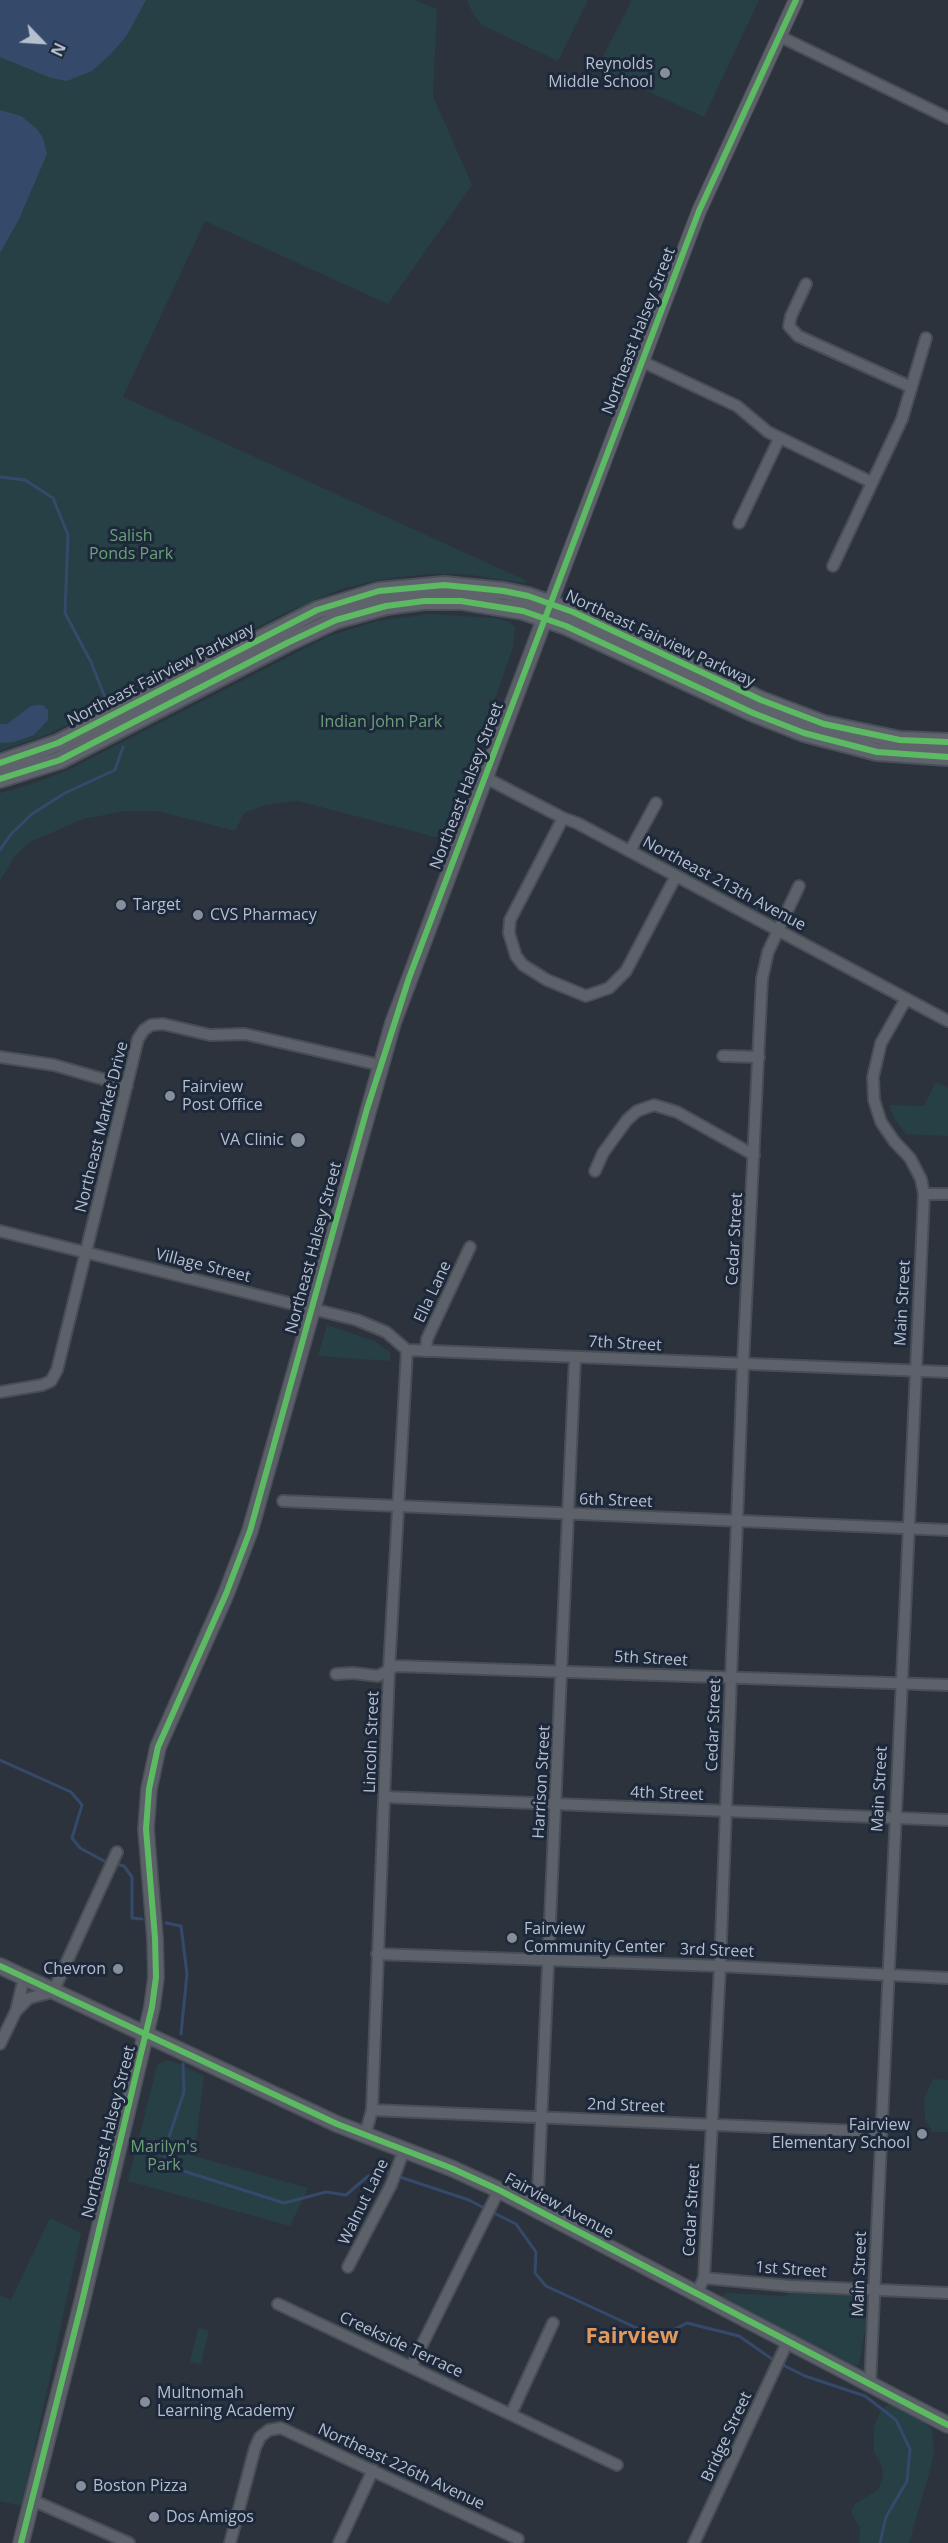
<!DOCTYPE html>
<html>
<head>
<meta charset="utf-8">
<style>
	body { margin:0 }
	#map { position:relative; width:948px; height:2543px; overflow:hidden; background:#2c333d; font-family:"Open Sans",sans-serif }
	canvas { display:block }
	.north { position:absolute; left:12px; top:12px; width:60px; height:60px; -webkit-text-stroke:4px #1d293a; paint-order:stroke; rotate:115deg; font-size:16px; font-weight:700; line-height:24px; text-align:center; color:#b6bfce }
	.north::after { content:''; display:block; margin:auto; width:21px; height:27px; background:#b6bfce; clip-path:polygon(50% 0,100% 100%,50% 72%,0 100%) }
</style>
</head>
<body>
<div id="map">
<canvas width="948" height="2543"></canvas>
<div class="north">N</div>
</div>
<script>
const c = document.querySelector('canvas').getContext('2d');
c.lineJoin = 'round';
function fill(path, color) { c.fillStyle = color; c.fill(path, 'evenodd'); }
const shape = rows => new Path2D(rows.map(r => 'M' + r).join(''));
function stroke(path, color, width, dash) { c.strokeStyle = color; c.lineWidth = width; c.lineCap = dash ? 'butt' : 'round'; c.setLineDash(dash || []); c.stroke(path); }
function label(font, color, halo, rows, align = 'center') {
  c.font = font + ' "Open Sans",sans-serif'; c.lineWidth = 6; c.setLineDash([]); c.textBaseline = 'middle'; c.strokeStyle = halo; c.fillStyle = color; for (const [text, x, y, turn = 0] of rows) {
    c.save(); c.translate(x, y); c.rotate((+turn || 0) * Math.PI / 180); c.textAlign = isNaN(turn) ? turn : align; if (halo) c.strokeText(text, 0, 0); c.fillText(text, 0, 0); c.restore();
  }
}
const green = shape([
	[0,0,415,0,437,9,433,96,472,185,388,304,205,221,123,397,527,581,524,583,465,574,429,574,383,579,341,589,287,612,49,734,0,751],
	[467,0,588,0,558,61,482,25,472,12],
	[632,0,759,0,704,117,597,68],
	[430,614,495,618,510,622,515,628,513,647,447,840,298,801,265,805,244,813,235,831,158,811,126,811,83,819,28,843,15,856,0,881,0,793,32,784,70,769,329,636,377,621],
	[936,1082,948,1088,948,1136,906,1134,894,1118,889,1105,924,1106],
	[327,1325,374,1341,390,1352,390,1361,318,1356],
	[165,2061,172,2061,204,2076,194,2156,308,2188,290,2226,128,2181,156,2070,158,2064],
	[933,2079,948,2080,948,2132,933,2132,925,2120,924,2099],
	[50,2218,81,2233,22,2506,0,2501,0,2295,11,2300],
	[727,2293,785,2296,791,2293,861,2296,866,2302,866,2325,859,2364,855,2366,721,2297],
	[198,2328,209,2330,201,2364,190,2362],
	[890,2403,902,2406,924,2420,932,2430,934,2450,931,2467,909,2543,859,2543,860,2528,852,2514,852,2509,856,2503,878,2490,883,2478,882,2467,874,2452,874,2427,881,2410]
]);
const water = shape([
	[0,0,146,0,127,35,110,55,92,71,67,81,51,78,0,57],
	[0,110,21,116,37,129,43,138,47,154,19,219,0,253],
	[37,705,43,705,48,710,48,720,34,735,14,742,0,743,0,724,7,724,31,706]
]);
const stream = shape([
	[0,477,25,480,53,498,68,535,65,613,91,662,108,705],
	[0,850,11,834,32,814,65,793,115,770,123,747],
	[0,1760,71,1792,82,1805,72,1838,80,1848,104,1861],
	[120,1865,124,1866,132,1877,132,1918,142,1919],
	[166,1923,181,1926,187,1974,181,2034],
	[183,2064,184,2092,164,2152,171,2167,284,2203,326,2192,346,2195,367,2177,382,2171,469,2200,486,2209],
	[492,2212,516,2224,536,2252,535,2273,546,2286,639,2329,663,2335,687,2323,739,2336,775,2361],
	[781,2364,805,2376,865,2396,896,2420,910,2449,907,2481,886,2517,880,2543]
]);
const minor = shape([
	[779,36,948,118],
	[806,284,791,316,789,326,798,336,911,387],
	[641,361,737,406,768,432,871,482],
	[739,523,779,439],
	[833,566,902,419,926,338],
	[484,777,563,818,577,823,948,1021],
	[563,818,510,920,509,933,516,956,523,965,547,980,586,996,609,988,626,971,676,876],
	[630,851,656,803],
	[723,1056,759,1057],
	[0,1057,54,1065,127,1086],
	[595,1171,603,1153,627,1120,637,1111,654,1105,677,1112,754,1155],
	[924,1194,948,1194],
	[0,1231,357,1320,386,1332,407,1350,948,1372],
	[426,1351,427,1339,470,1247],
	[0,1392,42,1385,51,1381,57,1370,138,1039,144,1030,151,1025,163,1024,210,1035,245,1034,380,1065],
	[283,1501,948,1530],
	[336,1674,353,1673,378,1676,396,1666,948,1685],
	[385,1797,948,1820],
	[377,1954,720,1966,948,1978],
	[16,2011,29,1998,53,1992,117,1852],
	[0,2044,16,2011,24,1978],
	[372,2110,880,2132],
	[365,2135,372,2110,389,1670,407,1350],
	[532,2207,538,2192,575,1357],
	[348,2267,391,2185,404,2150],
	[704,2278,790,2286,948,2293],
	[696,2295,704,2278,720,1966,743,1364,762,979,768,952,799,886],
	[278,2304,617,2465],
	[411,2367,499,2190],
	[870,2385,924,1194,921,1179,910,1158,894,1141,881,1122,874,1100,873,1077,881,1043,906,999],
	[511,2414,553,2323],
	[32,2500,129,2543],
	[230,2543,255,2448,260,2437,269,2430,281,2428,518,2539],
	[339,2543,373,2470],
	[694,2543,787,2343]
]);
const tertiary = shape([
	[550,604,699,211,796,0]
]);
const secondary = shape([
	[0,1966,337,2124,451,2168,499,2190,948,2425],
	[21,2543,81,2306,152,2007,156,1977,155,1938,146,1829,149,1789,158,1747,226,1594,250,1531,393,1023,549,607]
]);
const primary = shape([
	[0,763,58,743,317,610,379,591,444,585,504,591,528,596,573,612,761,700,824,724,900,740,948,742],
	[0,779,60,760,287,643,336,620,386,606,424,601,461,601,523,611,566,626,753,713,804,733,877,752,948,757]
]);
const cycleway = shape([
	[0,763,58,743,317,610,379,591,444,585,504,591,528,596,573,612,761,700,824,724,900,740,948,742],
	[0,779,60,760,287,643,336,620,386,606,424,601,461,601,523,611,566,626,753,713,804,733,877,752,948,757],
	[0,1966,337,2124,451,2168,499,2190,948,2425],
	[21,2543,81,2306,152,2007,156,1977,155,1938,146,1829,149,1789,158,1747,226,1594,250,1531,367,1109,409,978,699,211,796,0]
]);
const markers = [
	[665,73,6,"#868e9b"],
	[121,905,6,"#868e9b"],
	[198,915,6,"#868e9b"],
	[170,1096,6,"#868e9b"],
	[298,1140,8,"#868e9b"],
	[512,1938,6,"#868e9b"],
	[118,1969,6,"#868e9b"],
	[922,2134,6,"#868e9b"],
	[145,2402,6,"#868e9b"],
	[81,2486,6,"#868e9b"],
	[154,2517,6,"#868e9b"]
];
const poiNames = [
	["Reynolds",653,64,"right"],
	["Middle School",653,82,"right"],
	["Target",133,905],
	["CVS Pharmacy",210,915],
	["Fairview",182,1087],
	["Post Office",182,1105],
	["VA Clinic",284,1140,"right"],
	["Fairview",524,1929],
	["Community Center",524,1947],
	["Chevron",106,1969,"right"],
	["Fairview",910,2125,"right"],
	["Elementary School",910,2143,"right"],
	["Multnomah",157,2393],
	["Learning Academy",157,2411],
	["Boston Pizza",93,2486],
	["Dos Amigos",166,2517]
];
const streetNames = [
	["Northeast Halsey Street",639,331,-69],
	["Northeast Fairview Parkway",660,639,25],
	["Northeast Fairview Parkway",161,675,-27],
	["Northeast Halsey Street",467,786,-69],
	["Northeast 213th Avenue",724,884,28],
	["Northeast Market Drive",102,1127,-76],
	["Cedar Street",735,1239,-87],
	["Northeast Halsey Street",314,1248,-75],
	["Village Street",203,1266,14],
	["Ella Lane",433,1292,-65],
	["Main Street",903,1303,-87],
	["7th Street",625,1344,3],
	["6th Street",616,1501,2],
	["5th Street",651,1659,3],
	["Cedar Street",714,1725,-88],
	["Lincoln Street",372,1742,-88],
	["Harrison Street",542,1782,-87],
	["Main Street",880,1789,-87],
	["4th Street",667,1794,2],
	["3rd Street",717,1951,2],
	["2nd Street",626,2106,2],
	["Northeast Halsey Street",109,2132,-76],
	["Walnut Lane",364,2202,-64],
	["Fairview Avenue",559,2206,28],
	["Cedar Street",692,2210,-87],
	["1st Street",791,2270,4],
	["Main Street",860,2274,-88],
	["Creekside Terrace",401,2345,25],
	["Bridge Street",727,2437,-65],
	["Northeast 226th Avenue",401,2467,25]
];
const parkNames = [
	["Salish",131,536],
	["Ponds Park",131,554],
	["Indian John Park",381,722],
	["Marilyn's",164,2147],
	["Park",164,2165]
];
const districtNames = [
	["Fairview",632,2337]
];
fill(green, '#274045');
fill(water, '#354a6a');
stroke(stream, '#354a6a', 3);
stroke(minor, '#494e56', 14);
stroke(tertiary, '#494e56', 16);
stroke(secondary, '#494e56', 18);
stroke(primary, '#4a505a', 20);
stroke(minor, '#5d626a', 10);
stroke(tertiary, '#5d626a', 14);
stroke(secondary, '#5b6068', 15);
stroke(primary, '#5f646c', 16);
stroke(cycleway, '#5cba63', 6);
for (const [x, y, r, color] of markers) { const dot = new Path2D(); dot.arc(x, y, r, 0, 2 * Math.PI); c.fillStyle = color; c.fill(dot); stroke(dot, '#1d293a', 2); }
label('16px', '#b6bfce', '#1d293a', poiNames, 'left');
label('16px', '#b6bfce', '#1d293a', streetNames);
label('16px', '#6ba178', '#1d293a', parkNames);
label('bold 22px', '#e1995e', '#1d293a', districtNames);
</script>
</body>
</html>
